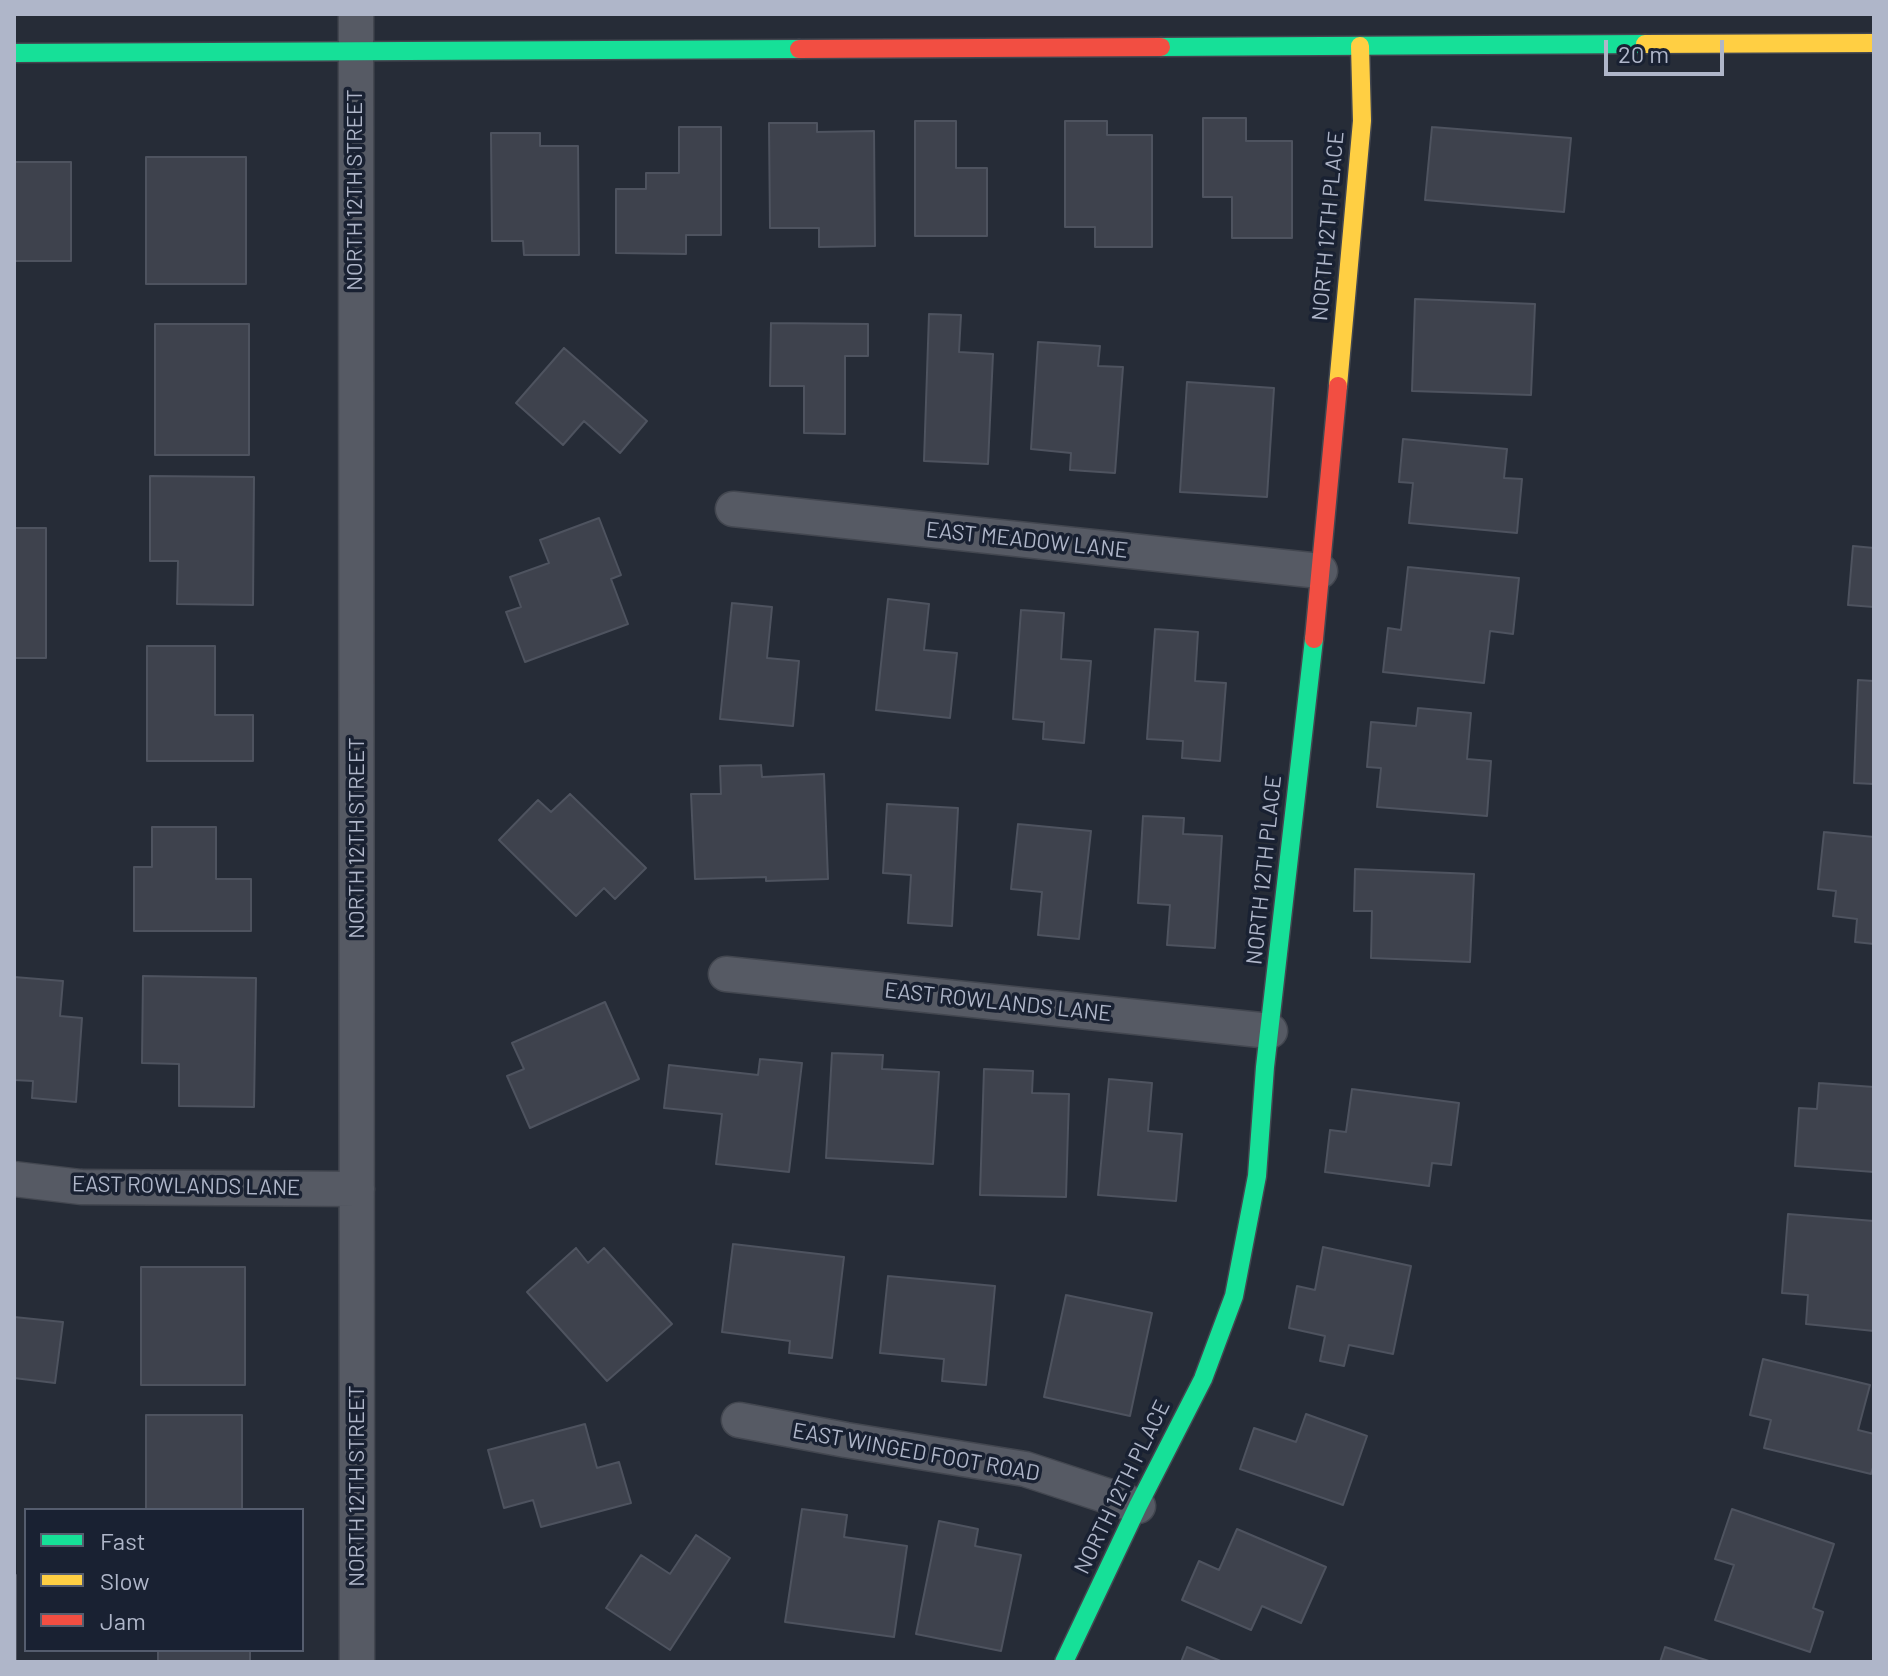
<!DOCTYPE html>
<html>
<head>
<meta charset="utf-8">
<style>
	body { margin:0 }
	#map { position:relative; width:1888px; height:1676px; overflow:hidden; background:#262c37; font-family:Barlow,sans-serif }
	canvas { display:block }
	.frame { position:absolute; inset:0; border:16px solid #afb6c9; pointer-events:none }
	.legend { position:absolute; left:24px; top:1508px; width:280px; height:144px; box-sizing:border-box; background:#192132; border:2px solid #555d6e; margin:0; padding:10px 14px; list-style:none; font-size:24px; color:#afb6c9 }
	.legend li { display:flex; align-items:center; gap:16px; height:40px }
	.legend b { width:40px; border:2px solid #555d6e }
	.scale { position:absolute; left:1604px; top:40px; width:120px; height:36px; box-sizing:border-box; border:4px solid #afb6c9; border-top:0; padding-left:10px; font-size:24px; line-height:28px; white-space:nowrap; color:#afb6c9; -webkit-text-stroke:6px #192132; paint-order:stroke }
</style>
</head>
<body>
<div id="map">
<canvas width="1888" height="1676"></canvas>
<div class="frame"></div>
<ul class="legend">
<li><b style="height:10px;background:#16e098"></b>Fast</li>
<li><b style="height:10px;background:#ffcf43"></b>Slow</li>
<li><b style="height:10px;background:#f24e42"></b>Jam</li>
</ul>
<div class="scale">20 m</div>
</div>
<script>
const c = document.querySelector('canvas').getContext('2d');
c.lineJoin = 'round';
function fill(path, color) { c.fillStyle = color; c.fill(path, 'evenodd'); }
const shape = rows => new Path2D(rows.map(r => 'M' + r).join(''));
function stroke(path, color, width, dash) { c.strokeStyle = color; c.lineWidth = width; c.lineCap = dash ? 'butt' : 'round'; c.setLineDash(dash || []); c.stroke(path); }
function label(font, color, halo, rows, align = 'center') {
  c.font = font + ' Barlow,sans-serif'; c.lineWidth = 7; c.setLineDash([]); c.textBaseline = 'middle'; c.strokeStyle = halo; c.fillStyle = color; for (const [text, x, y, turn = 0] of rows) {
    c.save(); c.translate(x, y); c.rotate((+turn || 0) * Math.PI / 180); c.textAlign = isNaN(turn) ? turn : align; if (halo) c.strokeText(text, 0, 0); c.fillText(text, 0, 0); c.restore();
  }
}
const building = shape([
	[1203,118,1246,118,1246,141,1292,141,1292,238,1232,238,1232,197,1203,197,1203,118],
	[915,121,956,121,956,168,987,168,987,236,915,236,915,121],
	[1065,121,1107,121,1107,135,1152,135,1152,247,1095,247,1095,227,1065,227,1065,121],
	[769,123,817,123,817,132,874,131,875,246,819,247,819,228,770,228,769,123],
	[679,127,721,127,721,235,686,235,686,254,616,253,616,189,646,189,646,173,679,173,679,127],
	[1432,127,1571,138,1564,212,1425,200,1432,127],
	[491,133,540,133,540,146,578,146,579,255,524,255,523,241,492,241,491,133],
	[146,157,246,157,246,284,146,284,146,157],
	[14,162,71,162,71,261,14,261,14,162],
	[1415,299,1535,304,1531,395,1412,391,1415,299],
	[929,314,961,315,959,352,993,354,988,464,924,461,929,314],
	[771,323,868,324,868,356,845,356,845,434,804,433,804,386,770,386,771,323],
	[155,324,249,324,249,455,155,455,155,324],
	[1038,342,1100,346,1098,366,1123,367,1115,473,1070,470,1071,453,1031,449,1038,342],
	[564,348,647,421,620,453,584,421,563,445,516,403,564,348],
	[1187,382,1274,388,1267,497,1180,492,1187,382],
	[1403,439,1507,449,1504,478,1522,479,1517,533,1409,523,1413,483,1399,482,1403,439],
	[150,476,254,477,253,605,177,604,178,561,150,561,150,476],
	[599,518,621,575,611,579,628,624,525,662,506,612,521,607,510,577,549,563,540,540,599,518],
	[14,528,46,528,46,658,14,658,14,528],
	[1853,546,1874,548,1874,607,1848,605,1853,546],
	[1408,567,1519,578,1513,634,1490,631,1484,683,1383,672,1388,628,1401,630,1408,567],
	[888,599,929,604,924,650,957,653,950,718,876,710,888,599],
	[732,603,772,607,767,658,799,661,793,726,720,719,732,603],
	[1021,610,1064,613,1061,659,1091,661,1084,743,1043,739,1044,722,1013,719,1021,610],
	[1155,629,1198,632,1195,681,1226,683,1220,761,1182,758,1183,741,1147,739,1155,629],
	[147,646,215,646,215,715,253,715,253,761,147,761,147,646],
	[1858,680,1874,681,1874,784,1854,783,1858,680],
	[1418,708,1471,713,1467,759,1491,761,1487,816,1377,807,1381,768,1367,767,1371,722,1416,726,1418,708],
	[761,765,762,777,824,774,828,879,766,881,766,877,695,879,691,794,721,794,720,766,761,765],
	[570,794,646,868,615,899,604,888,576,916,499,840,538,800,551,812,570,794],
	[887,804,958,808,952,926,908,923,911,875,883,873,887,804],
	[1143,816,1184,818,1183,834,1222,836,1215,948,1167,945,1170,905,1138,903,1143,816],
	[1018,824,1091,831,1079,939,1038,935,1042,892,1011,889,1018,824],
	[152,827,216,827,216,879,251,879,251,931,134,931,134,867,152,867,152,827],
	[1824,832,1874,837,1874,944,1855,942,1857,919,1833,916,1836,891,1818,889,1824,832],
	[1355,869,1474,874,1470,962,1371,958,1372,911,1354,911,1355,869],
	[143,976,256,978,254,1107,179,1106,179,1064,142,1063,143,976],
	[14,977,63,981,60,1016,82,1018,76,1102,32,1098,33,1081,14,1080,14,977],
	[605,1002,639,1079,530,1128,507,1076,524,1069,512,1043,605,1002],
	[832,1053,883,1055,882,1069,939,1072,933,1164,826,1158,832,1053],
	[760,1059,802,1063,789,1172,716,1164,722,1114,664,1108,669,1065,758,1075,760,1059],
	[984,1069,1033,1071,1032,1093,1069,1094,1066,1197,980,1195,984,1069],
	[1109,1079,1152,1083,1148,1131,1182,1134,1176,1201,1098,1195,1109,1079],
	[1819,1083,1874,1087,1874,1172,1795,1166,1799,1108,1817,1109,1819,1083],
	[1352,1089,1459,1103,1451,1165,1432,1163,1429,1186,1325,1172,1330,1130,1346,1132,1352,1089],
	[1788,1214,1874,1221,1874,1331,1806,1324,1808,1295,1782,1293,1788,1214],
	[733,1244,844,1257,832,1358,789,1353,790,1341,722,1332,733,1244],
	[1323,1247,1411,1266,1393,1354,1349,1345,1344,1366,1320,1361,1325,1336,1289,1328,1297,1286,1315,1290,1323,1247],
	[576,1248,588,1263,604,1248,672,1324,607,1381,527,1292,576,1248],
	[141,1267,245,1267,245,1385,141,1385,141,1267],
	[888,1276,995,1286,986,1385,942,1381,944,1359,880,1353,888,1276],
	[1066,1295,1152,1313,1130,1416,1044,1397,1066,1295],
	[14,1317,63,1322,55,1383,14,1378,14,1317],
	[1763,1359,1870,1385,1858,1430,1874,1434,1874,1464,1871,1474,1764,1448,1771,1420,1750,1415,1763,1359],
	[1306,1414,1367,1436,1343,1505,1240,1469,1254,1428,1296,1442,1306,1414],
	[146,1415,242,1415,242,1510,146,1510,146,1415],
	[585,1424,597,1468,619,1462,631,1503,541,1527,533,1500,504,1508,488,1450,585,1424],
	[802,1509,847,1515,844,1537,907,1546,894,1637,785,1622,802,1509],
	[1732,1509,1834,1544,1813,1608,1823,1612,1810,1652,1715,1620,1734,1565,1715,1559,1732,1509],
	[939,1521,978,1529,975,1546,1021,1555,1001,1651,916,1634,939,1521],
	[1237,1529,1326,1567,1301,1623,1262,1606,1251,1630,1182,1600,1199,1561,1219,1570,1237,1529],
	[696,1535,730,1558,670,1650,606,1608,641,1555,670,1574,696,1535],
	[14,1575,16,1575,16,1662,14,1662,14,1575],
	[1187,1647,1223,1662,1181,1662,1187,1647],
	[1665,1647,1712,1662,1660,1662,1665,1647],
	[158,1650,250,1650,250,1662,158,1662,158,1650]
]);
const street = shape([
	[356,14,357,1662],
	[733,509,1320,571],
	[726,974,1270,1031],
	[14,1179,81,1187,357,1189],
	[739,1420,846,1440,1025,1469,1138,1506]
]);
const fast = shape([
	[1161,47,1645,44],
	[14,53,799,49],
	[1064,1662,1138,1506,1203,1379,1234,1296,1257,1176,1265,1067,1314,639]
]);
const slow = shape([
	[1645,44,1874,43],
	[1338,386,1362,121,1360,46]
]);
const jam = shape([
	[799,49,1161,47],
	[1314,639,1338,386]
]);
const streetNames = [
	["NORTH 12TH STREET",355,190,-90],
	["NORTH 12TH PLACE",1328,226,-85],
	["EAST MEADOW LANE",1027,540,6],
	["NORTH 12TH STREET",357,838,-90],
	["NORTH 12TH PLACE",1264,870,-84],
	["EAST ROWLANDS LANE",998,1002,6],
	["EAST ROWLANDS LANE",186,1186,1],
	["EAST WINGED FOOT ROAD",916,1452,10],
	["NORTH 12TH STREET",357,1486,-90],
	["NORTH 12TH PLACE",1122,1487,-64]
];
fill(building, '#3e424d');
stroke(building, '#4e535f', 2);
stroke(street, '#434750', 37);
stroke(fast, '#434750', 21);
stroke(slow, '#434750', 21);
stroke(jam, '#434750', 21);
stroke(street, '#565a64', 34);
stroke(fast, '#16e098', 18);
stroke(slow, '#ffcf43', 18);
stroke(jam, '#f24e42', 18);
label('22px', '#afb6c9', '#192132', streetNames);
</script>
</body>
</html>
